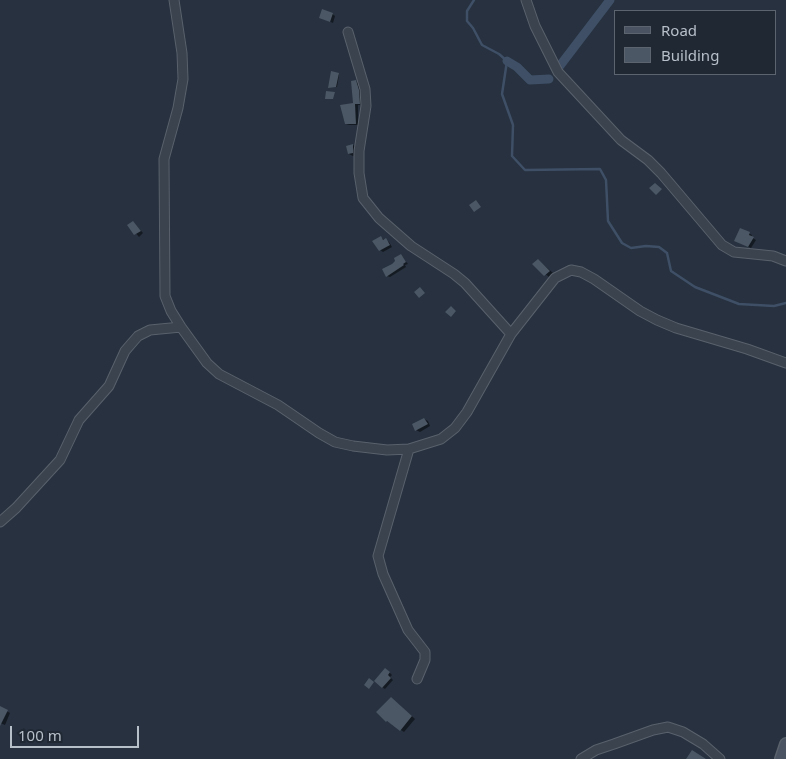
<!DOCTYPE html>
<html>
<head>
<meta charset="utf-8">
<style>
	body { margin:0 }
	#map { position:relative; width:786px; height:759px; overflow:hidden; background:#27313f; font-family:"Noto Sans",sans-serif }
	canvas { display:block }
	.legend { position:absolute; left:614px; top:10px; width:162px; height:65px; box-sizing:border-box; background:#202834; border:1px solid #5c6470; margin:0; padding:6px 9px; list-style:none; font-size:15px; color:#b7bfc9 }
	.legend li { display:flex; align-items:center; gap:10px; height:25px }
	.legend b { width:25px; border:1px solid #5c6470 }
	.scale { position:absolute; left:10px; top:726px; width:129px; height:22px; box-sizing:border-box; border:2px solid #b7bfc9; border-top:0; padding-left:6px; font-size:15px; line-height:18px; white-space:nowrap; color:#b7bfc9; -webkit-text-stroke:4px #202834; paint-order:stroke }
</style>
</head>
<body>
<div id="map">
<canvas width="786" height="759"></canvas>
<ul class="legend">
<li><b style="height:6px;background:#495362"></b>Road</li>
<li><b style="height:14px;background:#4b5764"></b>Building</li>
</ul>
<div class="scale">100 m</div>
</div>
<script>
const c = document.querySelector('canvas').getContext('2d');
c.lineJoin = 'round';
function fill(path, color) { c.fillStyle = color; c.fill(path, 'evenodd'); }
const shape = rows => new Path2D(rows.map(r => 'M' + r).join(''));
function stroke(path, color, width, dash) { c.strokeStyle = color; c.lineWidth = width; c.lineCap = dash ? 'butt' : 'round'; c.setLineDash(dash || []); c.stroke(path); }
const shadow = shape([
	[332,14,335,16,333,23,324,19],
	[338,74,339,75,337,87,329,87],
	[356,81,358,83,361,92,362,105,358,105,358,125,349,125,346,124,354,104],
	[353,145,356,147,356,155,353,156,349,154,347,147],
	[133,222,143,233,139,237,129,225],
	[741,229,752,235,751,237,756,240,751,248,738,242],
	[381,238,389,242,392,247,383,252,380,250],
	[401,256,408,264,405,265,406,267,390,277,387,276],
	[538,260,553,273,549,277,534,264],
	[424,419,428,421,430,426,420,432,416,430],
	[388,671,392,675,390,677,393,680,385,689,382,687],
	[395,701,415,719,404,732,387,721],
	[2,708,10,713,5,725,0,723]
]);
const stream = shape([
	[474,0,467,11,467,21,473,28,482,45,499,54,507,61,502,94,513,125,512,156,525,170,600,169,606,180,608,221,622,243,631,248,646,246,659,247,667,253,671,271,695,287,739,304,774,306,786,303]
]);
const canal = shape([
	[507,61,517,67,530,80,549,79],
	[559,67,610,0]
]);
const building = shape([
	[322,9,333,13,330,22,319,18],
	[331,71,339,73,336,87,328,88],
	[356,80,359,90,360,104,355,104,356,124,345,124,340,105,353,103,351,81],
	[326,91,335,92,333,99,325,99],
	[353,144,353,153,348,154,346,146],
	[655,183,662,189,656,195,649,188],
	[476,200,481,207,474,212,469,205],
	[133,221,141,231,134,235,127,225],
	[740,228,750,232,749,235,754,237,748,247,734,241],
	[381,236,383,240,386,238,390,245,379,251,372,241],
	[401,254,406,262,403,264,404,265,386,277,382,269,392,264,395,261,394,258],
	[538,259,550,271,544,276,532,264],
	[420,287,425,293,419,298,414,292],
	[451,306,456,311,451,317,445,312],
	[424,418,428,424,415,431,412,424],
	[385,668,390,672,388,675,391,678,382,688,374,681],
	[369,678,374,682,369,689,364,685],
	[391,697,412,716,400,731,387,721,386,722,376,712],
	[0,706,8,710,0,726],
	[692,750,706,759,686,759]
]);
const street = shape([
	[174,0,182,53,183,79,178,108,164,159,165,296,171,311,181,327,207,363,219,374,278,405,319,433,335,442,353,446,387,450,409,449,441,439,455,428,467,412,511,334,555,278,571,270,581,272,594,279,640,311,657,320,676,328,747,349,786,363],
	[526,0,535,26,558,72,621,140,648,160,661,173,722,245,734,252,773,256,786,261],
	[348,32,365,89,366,106,359,151,359,173,363,198,379,218,411,246,454,274,465,283,511,334],
	[409,449,378,556,383,574,408,630,425,652,425,660,417,679],
	[0,522,16,508,60,460,79,420,109,386,125,351,131,344,138,336,150,330,181,327],
	[581,759,596,750,614,744,653,730,668,727,683,732,703,744,720,759]
]);
const secondary = shape([
	[781,759,786,744]
]);
fill(shadow, '#0007');
stroke(stream, '#3e4f66', 2.5);
stroke(canal, '#3e4f66', 9);
fill(building, '#4b5764');
stroke(street, '#59616c', 11);
stroke(secondary, '#59616c', 14);
stroke(street, '#3b434f', 9);
stroke(secondary, '#495362', 11);
</script>
</body>
</html>
